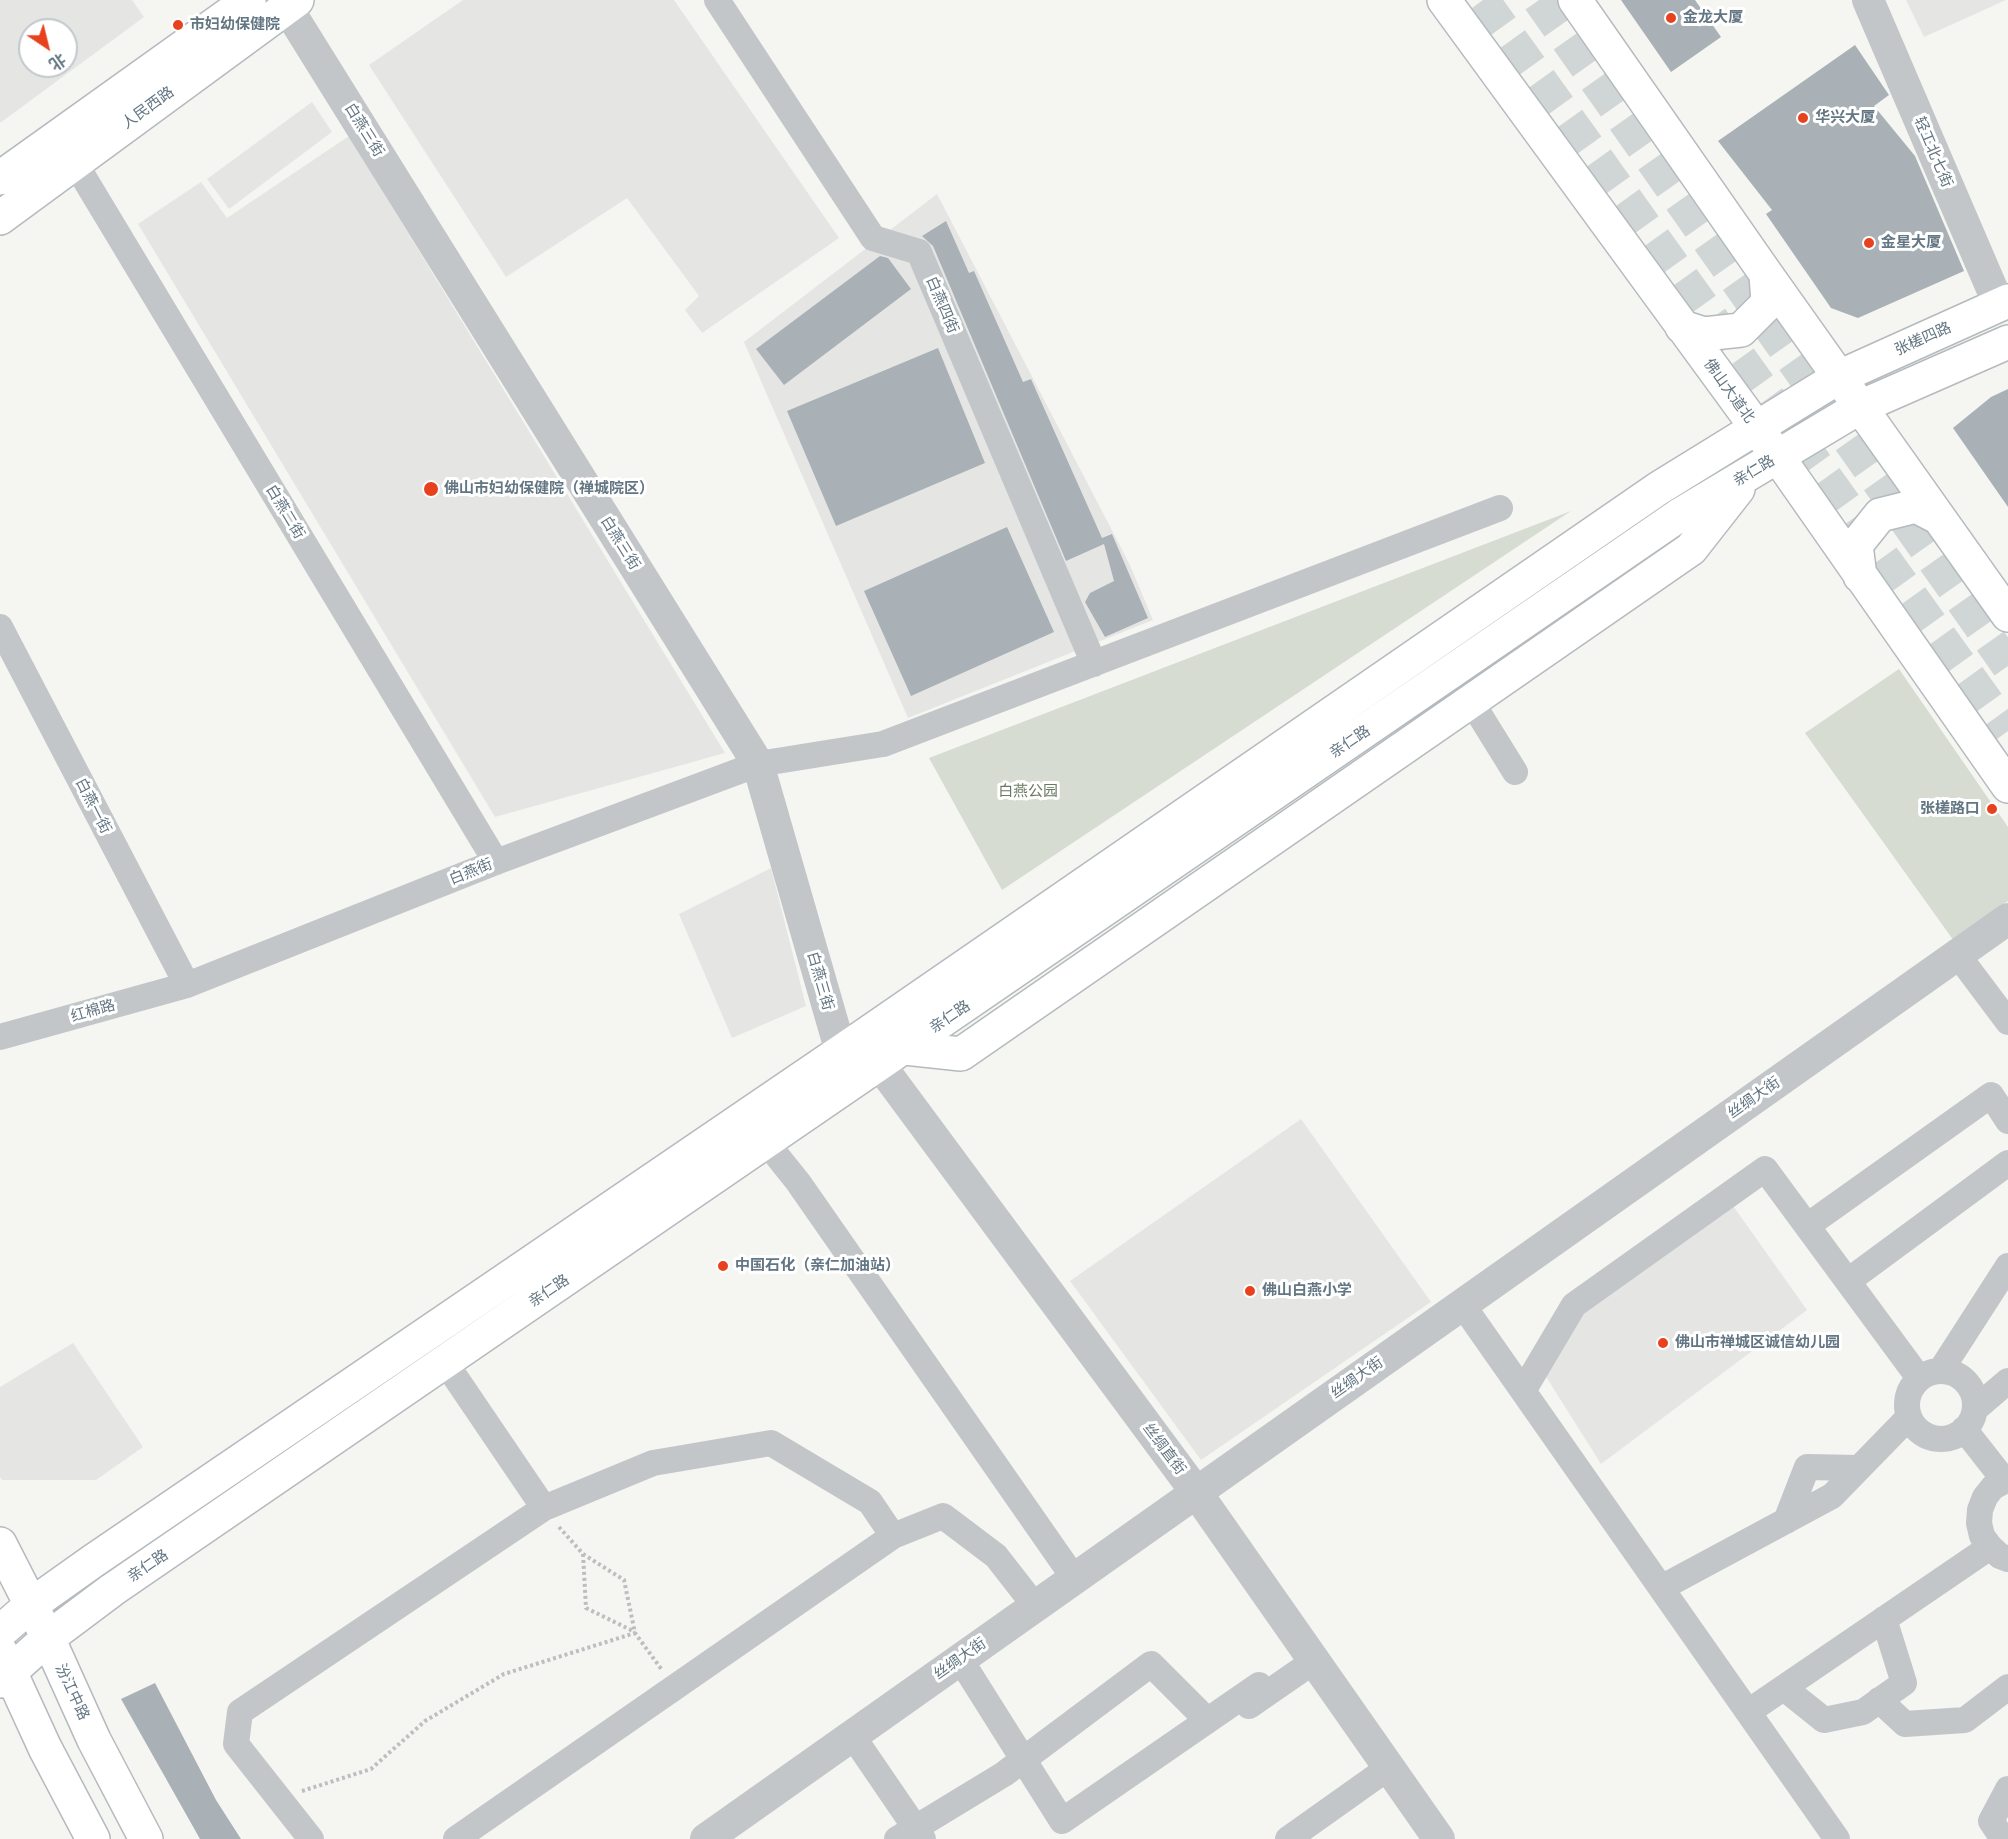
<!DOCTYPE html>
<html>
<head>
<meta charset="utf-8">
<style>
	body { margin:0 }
	#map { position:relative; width:2008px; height:1839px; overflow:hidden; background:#f5f5f1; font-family:"Work Sans","Noto Sans SC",sans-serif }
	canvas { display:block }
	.north { position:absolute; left:18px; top:18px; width:60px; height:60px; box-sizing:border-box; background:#fff; border:2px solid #c1c8cd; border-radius:50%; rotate:145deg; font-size:16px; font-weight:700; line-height:24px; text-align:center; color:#637683 }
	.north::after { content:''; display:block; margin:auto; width:21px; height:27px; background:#e7411e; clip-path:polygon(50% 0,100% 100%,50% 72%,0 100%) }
</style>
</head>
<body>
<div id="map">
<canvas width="2008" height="1839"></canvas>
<div class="north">北</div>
</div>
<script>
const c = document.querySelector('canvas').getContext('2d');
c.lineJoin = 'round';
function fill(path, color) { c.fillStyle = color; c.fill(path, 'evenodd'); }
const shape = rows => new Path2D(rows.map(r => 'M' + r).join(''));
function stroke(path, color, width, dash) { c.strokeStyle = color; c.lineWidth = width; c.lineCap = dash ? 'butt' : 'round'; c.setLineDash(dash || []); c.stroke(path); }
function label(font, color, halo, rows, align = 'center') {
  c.font = font + ' "Work Sans","Noto Sans SC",sans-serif'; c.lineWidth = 6; c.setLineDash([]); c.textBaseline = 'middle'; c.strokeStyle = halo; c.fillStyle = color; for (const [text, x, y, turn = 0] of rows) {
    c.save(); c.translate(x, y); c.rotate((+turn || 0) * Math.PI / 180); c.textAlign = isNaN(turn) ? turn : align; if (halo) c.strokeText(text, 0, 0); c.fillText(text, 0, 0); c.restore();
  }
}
const built = shape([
	[0,0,132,0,144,17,0,123],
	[30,30,66,30,66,66,30,66],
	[463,0,674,0,839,238,702,333,685,310,699,296,627,198,506,277,369,65],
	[1906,0,2006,0,1924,37],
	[312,102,332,132,229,209,207,179],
	[349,136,725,753,495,817,138,224,201,182,227,218],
	[937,194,1130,565,1153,620,908,718,744,342],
	[771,868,806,1006,732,1038,679,914],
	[1301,1119,1431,1302,1201,1460,1070,1281],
	[1731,1203,1807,1310,1601,1464,1545,1375,1579,1310],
	[73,1343,143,1447,96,1480,2,1480,0,1477,0,1387]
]);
const green = shape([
	[1571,511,1002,890,929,758],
	[1899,669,2008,827,2008,901,1954,941,1805,733]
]);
const building = shape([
	[1621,0,1695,0,1721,37,1671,72],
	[1855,45,1889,95,1874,106,1915,156,1964,271,1858,318,1831,308,1766,214,1772,210,1718,141],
	[946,221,969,273,974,271,1023,382,1031,379,1102,538,1112,534,1148,618,1105,637,1085,602,1090,593,1114,581,1104,544,1066,561,933,246,922,236],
	[880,256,888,258,911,289,784,385,756,349],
	[938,348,985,463,836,526,787,411],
	[2008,389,2008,507,1953,428,1991,397],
	[1007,527,1054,632,911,696,864,591],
	[155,1683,216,1800,241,1839,200,1839,121,1699]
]);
const trunkTunnel = shape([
	[1483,0,2008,731],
	[1539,0,2008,666]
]);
const path = shape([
	[559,1527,583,1554,624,1580,635,1633,662,1670],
	[583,1554,586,1608,635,1632],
	[302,1791,371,1769,425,1721,504,1674,635,1633]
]);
const minor = shape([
	[717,0,873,238,919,252,1094,664],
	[75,163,496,862],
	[0,627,187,985],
	[1471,701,1515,772],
	[1957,954,2008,1022],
	[0,1037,187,985,496,862,758,764,883,744,1500,508],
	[766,1142,798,1182,1074,1578],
	[1807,1226,1991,1095,2008,1121],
	[1848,1281,2008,1163],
	[1462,1304,1837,1839],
	[445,1362,544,1508,653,1463,771,1443,870,1502,893,1536,943,1516,996,1556,1035,1606],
	[1941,1370,2008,1266],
	'1907 1405a34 34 0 1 1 68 0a34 34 0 1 1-68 0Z',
	[1523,1391,1574,1305,1765,1169,1919,1378],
	[1975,1409,2008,1381],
	[1964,1429,2004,1480],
	[2008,1479,1993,1487,1985,1497,1980,1510,1979,1523,1982,1536,1990,1547,2000,1556,2008,1559],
	[1786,1521,1807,1467,1859,1468],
	[1661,1588,1832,1496,1908,1418],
	[960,1659,1062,1821,1259,1685],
	[1784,1688,1824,1720,1863,1712,1904,1683,1884,1619],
	[1879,1700,1905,1724,1965,1720,2008,1687],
	[1249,1706,1314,1661],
	[1748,1712,1990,1547],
	[852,1735,923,1839],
	[311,1839,236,1744,240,1712,544,1508],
	[456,1839,893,1536],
	[897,1839,1004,1774,1151,1664,1207,1720],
	[1288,1839,1388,1768],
	[2003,1839,1991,1821,2008,1789]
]);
const tertiary = shape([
	[1868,0,1999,305],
	[286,6,758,764,841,1052],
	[880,1065,1196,1492,1439,1839],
	[706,1839,2008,919]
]);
const secondary = shape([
	[1444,0,1778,457,2008,786],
	[1575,0,1766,274,2008,615],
	[0,178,249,0],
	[0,218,297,0],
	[1682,327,1704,334,1741,330,1768,303,1766,274],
	[1860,576,1856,545,1880,515,1916,506,1937,517],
	[905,1048,961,1054,1691,549,1738,489],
	[0,1544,48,1638,94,1740,146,1839],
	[0,1632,31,1605,93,1561,861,1038,1659,488,1839,377,2008,301],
	[1,1652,45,1748,93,1839],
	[0,1681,48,1638,112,1590,1678,516,1860,407,2008,342]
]);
const markers = [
	[1671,18,6,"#e7411e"],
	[178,25,6,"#e7411e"],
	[1803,118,6,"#e7411e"],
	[1869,243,6,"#e7411e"],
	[431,489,8,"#e7411e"],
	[1992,809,6,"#e7411e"],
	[723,1266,6,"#e7411e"],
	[1250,1291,6,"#e7411e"],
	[1663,1343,6,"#e7411e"]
];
const poiNames = [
	["金龙大厦",1683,18],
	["市妇幼保健院",190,25],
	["华兴大厦",1815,118],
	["金星大厦",1881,243],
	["佛山市妇幼保健院（禅城院区）",444,489],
	["张槎路口",1980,809,"right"],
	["中国石化（亲仁加油站）",735,1266],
	["佛山白燕小学",1262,1291],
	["佛山市禅城区诚信幼儿园",1675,1343]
];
const streetNames = [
	["人民西路",148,108,-36],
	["白燕三街",364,130,58],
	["轻工北七街",1933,152,67],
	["白燕四街",942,305,67],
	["张槎四路",1923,339,-24],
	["佛山大道北",1729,391,54],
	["亲仁路",1754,471,-31],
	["白燕二街",285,512,59],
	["白燕三街",620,543,58],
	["亲仁路",1350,742,-34],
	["白燕一街",93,806,63],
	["白燕街",471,872,-22],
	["白燕三街",820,981,74],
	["红棉路",93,1011,-16],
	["亲仁路",950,1017,-34],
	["丝绸大街",1754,1098,-35],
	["亲仁路",549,1291,-34],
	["丝绸大街",1357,1378,-35],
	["丝绸直街",1164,1449,53],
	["亲仁路",148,1566,-34],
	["丝绸大街",960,1659,-35],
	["汾江中路",72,1692,65]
];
const parkNames = [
	["白燕公园",1028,792]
];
fill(built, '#e5e6e4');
fill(green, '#d6dcd2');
fill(building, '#a9b1b6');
stroke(trunkTunnel, '#d0d5d6', 33, [33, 16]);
stroke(secondary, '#b4babe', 36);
stroke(path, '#bcbec0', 4, [3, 3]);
stroke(minor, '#c2c6c9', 26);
stroke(tertiary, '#c2c6c9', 32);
stroke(secondary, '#fff', 33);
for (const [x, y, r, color] of markers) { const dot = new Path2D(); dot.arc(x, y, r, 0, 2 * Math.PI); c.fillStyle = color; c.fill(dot); stroke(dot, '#fff', 2); }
label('bold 15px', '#637683', '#fff', poiNames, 'left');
label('15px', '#637683', '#fff', streetNames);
label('15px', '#687a62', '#fff', parkNames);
</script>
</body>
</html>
